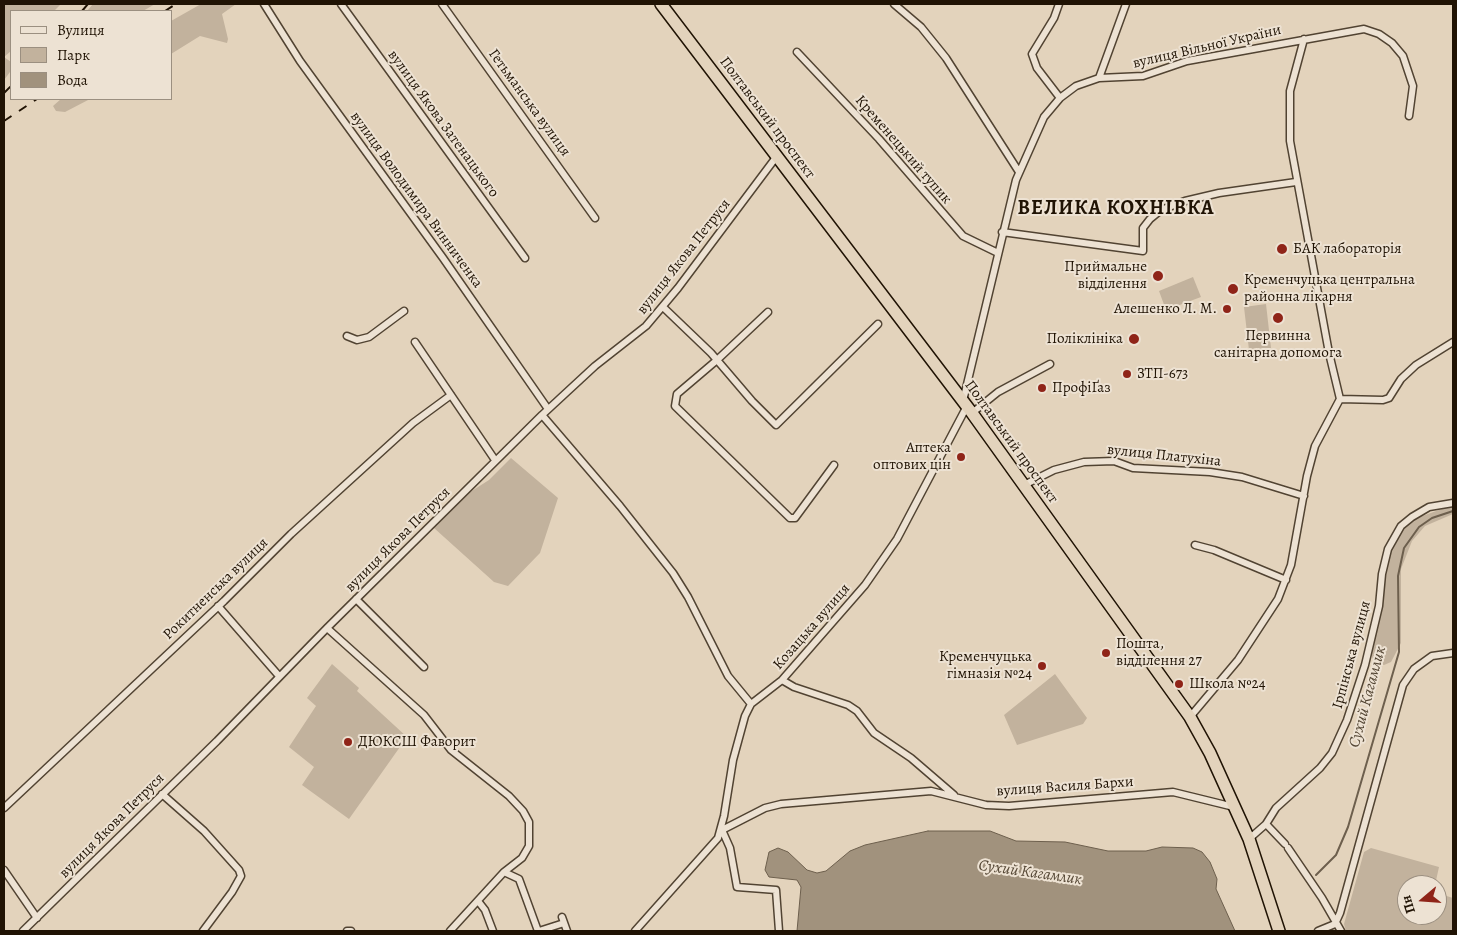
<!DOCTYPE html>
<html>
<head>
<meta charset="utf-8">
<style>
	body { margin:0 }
	#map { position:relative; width:1457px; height:935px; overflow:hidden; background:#e3d3bc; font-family:Alegreya,serif }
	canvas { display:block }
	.frame { position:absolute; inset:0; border:5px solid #201304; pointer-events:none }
	.legend { position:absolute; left:10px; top:10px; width:162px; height:90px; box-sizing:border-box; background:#ede2d3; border:1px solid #9b8f80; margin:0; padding:6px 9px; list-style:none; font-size:15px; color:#201304 }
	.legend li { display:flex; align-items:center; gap:10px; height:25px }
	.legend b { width:25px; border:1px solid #9b8f80 }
	.north { position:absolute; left:1397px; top:875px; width:50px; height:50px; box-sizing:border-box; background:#ede2d3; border:1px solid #9b8f80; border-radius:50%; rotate:252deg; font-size:14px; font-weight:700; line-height:20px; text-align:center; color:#201304 }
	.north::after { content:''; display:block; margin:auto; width:18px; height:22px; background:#8f2418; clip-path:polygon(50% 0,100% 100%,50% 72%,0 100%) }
</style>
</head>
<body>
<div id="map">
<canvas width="1457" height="935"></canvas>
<div class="frame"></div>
<ul class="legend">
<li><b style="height:6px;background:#ede2d3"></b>Вулиця</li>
<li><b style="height:14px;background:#c2b29d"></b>Парк</li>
<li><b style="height:14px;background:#a1927d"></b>Вода</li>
</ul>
<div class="north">Пн</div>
</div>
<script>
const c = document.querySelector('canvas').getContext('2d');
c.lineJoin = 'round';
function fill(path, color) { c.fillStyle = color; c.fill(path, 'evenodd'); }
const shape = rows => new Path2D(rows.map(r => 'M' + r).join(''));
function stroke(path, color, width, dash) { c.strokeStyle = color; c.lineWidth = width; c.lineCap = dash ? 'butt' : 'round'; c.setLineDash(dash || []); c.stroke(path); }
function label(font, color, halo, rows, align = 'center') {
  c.font = font + ' Alegreya,serif'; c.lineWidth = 4; c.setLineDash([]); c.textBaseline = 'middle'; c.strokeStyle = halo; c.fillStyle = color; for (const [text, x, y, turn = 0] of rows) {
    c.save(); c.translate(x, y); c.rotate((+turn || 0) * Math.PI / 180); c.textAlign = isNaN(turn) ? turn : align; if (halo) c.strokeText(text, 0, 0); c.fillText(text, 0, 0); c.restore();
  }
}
const green = shape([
	[4,4,61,4,54,11,11,11,11,51,4,57,11,62,10,72,4,80],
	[93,4,155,4,143,11,87,11],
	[201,4,236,4,222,14,228,39,227,43,200,36,171,54,171,21],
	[61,99,90,99,65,112,56,111,53,106],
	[1193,277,1201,297,1166,310,1159,291],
	[1266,304,1271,348,1249,350,1244,307],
	[511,458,558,498,540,553,508,586,494,582,434,528,467,494,489,480],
	[1453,505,1453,514,1425,526,1412,541,1401,569,1401,643,1391,662,1384,665,1374,662,1370,651,1390,551,1403,528,1414,519],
	[332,664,359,688,357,691,407,737,349,819,302,785,314,767,289,747,316,706,307,698],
	[1055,674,1087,718,1083,724,1017,745,1004,715],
	[1371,848,1439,867,1435,885,1407,885,1407,915,1437,915,1437,893,1453,898,1453,931,1346,931,1344,924,1364,852]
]);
const water = shape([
	[928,831,990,831,1016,841,1065,842,1108,851,1146,851,1162,847,1193,848,1202,852,1210,862,1217,879,1216,889,1235,931,797,931,801,887,797,880,769,877,765,870,769,852,778,848,788,852,807,870,817,873,826,871,850,851,865,845,928,831]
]);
const stream = shape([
	[1316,875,1336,855,1348,827,1399,652,1398,576,1404,548,1419,527,1432,518,1453,511]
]);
const street = shape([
	[264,4,300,61,443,258,548,409],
	[341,4,525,258],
	[442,4,595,218],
	[894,4,921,27,946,58,1019,172],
	[1059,4,1054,18,1032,54,1037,68,1060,98],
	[1304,39,1290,91,1290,141,1329,353,1340,399],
	[797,52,879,139,963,236,998,253],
	[1099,78,1126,4],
	[1002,232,1143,251,1143,228,1150,219,1161,210,1185,201,1219,193,1296,182],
	[663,307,711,353,752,401,776,425,878,324],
	[768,312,717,360,677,394,675,406,790,518,795,518,834,465],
	[347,336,357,340,369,337,404,311],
	[415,342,495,460],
	[1340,399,1383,400,1389,398,1401,379,1416,365,1453,342],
	[963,401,1016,180,1044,117,1060,98,1076,86,1099,78,1143,76,1187,61,1364,29,1379,34,1392,43,1403,56,1413,86,1409,116],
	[972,413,998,392,1050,364],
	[542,415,620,506,673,573,688,597,728,676,751,704],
	[1024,485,1054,470,1084,462,1114,461,1133,468,1210,472,1242,477,1304,496],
	[1195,545,1214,550,1286,580],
	[356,599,424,667],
	[218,606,279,676],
	[327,628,424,715,451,750,509,796,523,811,529,822,529,846,522,858,504,872,450,931],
	[782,680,794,687,848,705,857,711,874,733,911,758,954,795],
	[1190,717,1238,660,1278,599,1291,565,1307,476,1315,446,1340,399],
	[162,794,204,831,239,870,241,876,232,892,203,931],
	[4,808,224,601,291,534,413,423,451,395],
	[1266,824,1285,844],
	[1249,839,1266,824,1276,808,1320,768,1332,753,1347,720,1365,665,1379,606,1382,574,1388,549,1401,526,1412,517,1429,507,1453,503],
	[1288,848,1322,898,1341,931],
	[4,870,37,918],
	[504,872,519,879,538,931],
	[478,901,485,910,493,931],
	[562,917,567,931],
	[23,931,217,741,327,628,542,415,595,366,646,326,678,288,777,156],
	[347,931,351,931],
	[539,931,564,923],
	[635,931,718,838,724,816,733,760,745,716,751,704,782,680,865,585,897,539,967,406],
	[779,931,776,890,737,887,730,848,722,830,765,808,781,804,931,791,986,805,1009,806,1173,792,1234,807],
	[1318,931,1335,924,1340,913,1403,685,1414,669,1432,656,1453,653]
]);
const highway = shape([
	[661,4,972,413,1190,717,1210,753,1249,839,1279,931]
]);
const rail = shape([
	[82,11,88,4],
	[165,11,176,4],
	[4,93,11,86],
	[4,121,37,99]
]);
const markers = [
	[1282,249,6,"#8f2418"],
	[1158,276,6,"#8f2418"],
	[1233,289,6,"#8f2418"],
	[1227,309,5,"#8f2418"],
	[1278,318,6,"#8f2418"],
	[1134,339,6,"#8f2418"],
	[1127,374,5,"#8f2418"],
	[1042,388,5,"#8f2418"],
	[961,457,5,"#8f2418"],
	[1106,653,5,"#8f2418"],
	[1042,666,5,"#8f2418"],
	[1179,684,5,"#8f2418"],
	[348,742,5,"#8f2418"]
];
const streetNames = [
	["вулиця Вільної України",1207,47,-13],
	["Гетьманська вулиця",529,103,54],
	["Полтавський проспект",767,118,53],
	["вулиця Якова Затенацького",443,124,54],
	["Кременецький тупик",903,150,49],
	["вулиця Володимира Винниченка",416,200,54],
	["вулиця Якова Петруся",684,257,-52],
	["Полтавський проспект",1011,442,54],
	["вулиця Платухіна",1164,456,6],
	["вулиця Якова Петруся",398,540,-45],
	["Рокитненська вулиця",216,589,-44],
	["Козацька вулиця",812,627,-49],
	["Ірпінська вулиця",1352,655,-75],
	["вулиця Василя Бархи",1065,787,-4],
	["вулиця Якова Петруся",112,826,-45]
];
const poiNames = [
	["БАК лабораторія",1293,249],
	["Приймальне",1147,267,"right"],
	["відділення",1147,284,"right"],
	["Кременчуцька центральна",1244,280],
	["районна лікарня",1244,297],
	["Алешенко Л. М.",1217,309,"right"],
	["Первинна",1278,336,"center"],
	["санітарна допомога",1278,353,"center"],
	["Поліклініка",1123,339,"right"],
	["ЗТП-673",1137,374],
	["ПрофіҐаз",1052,388],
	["Аптека",951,448,"right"],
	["оптових цін",951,465,"right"],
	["Пошта,",1116,644],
	["відділення 27",1116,661],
	["Кременчуцька",1032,657,"right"],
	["гімназія №24",1032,674,"right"],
	["Школа №24",1189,684],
	["ДЮКСШ Фаворит",358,742]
];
const waterNames = [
	["Сухий Кагамлик",1368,697,-75],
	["Сухий Кагамлик",1030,873,8]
];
const districtNames = [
	["ВЕЛИКА КОХНІВКА",1116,209]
];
fill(green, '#c2b29d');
fill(water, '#a1927d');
stroke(water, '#6d5f4d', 1);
stroke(stream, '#6d5f4d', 2);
stroke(street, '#514332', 9);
stroke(highway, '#201304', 14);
stroke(street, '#ede2d3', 6);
stroke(highway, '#e3d3bc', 11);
stroke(rail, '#201304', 2, [9, 9]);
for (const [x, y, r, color] of markers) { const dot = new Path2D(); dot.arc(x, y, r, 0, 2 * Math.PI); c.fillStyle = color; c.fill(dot); stroke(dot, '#ede2d3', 2); }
label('15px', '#201304', '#ede2d3', streetNames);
label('15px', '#201304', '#ede2d3', poiNames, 'left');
label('italic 16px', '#544634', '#ede2d3', waterNames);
c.letterSpacing = '1px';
label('bold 20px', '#201304', '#ede2d3', districtNames);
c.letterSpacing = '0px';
</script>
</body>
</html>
